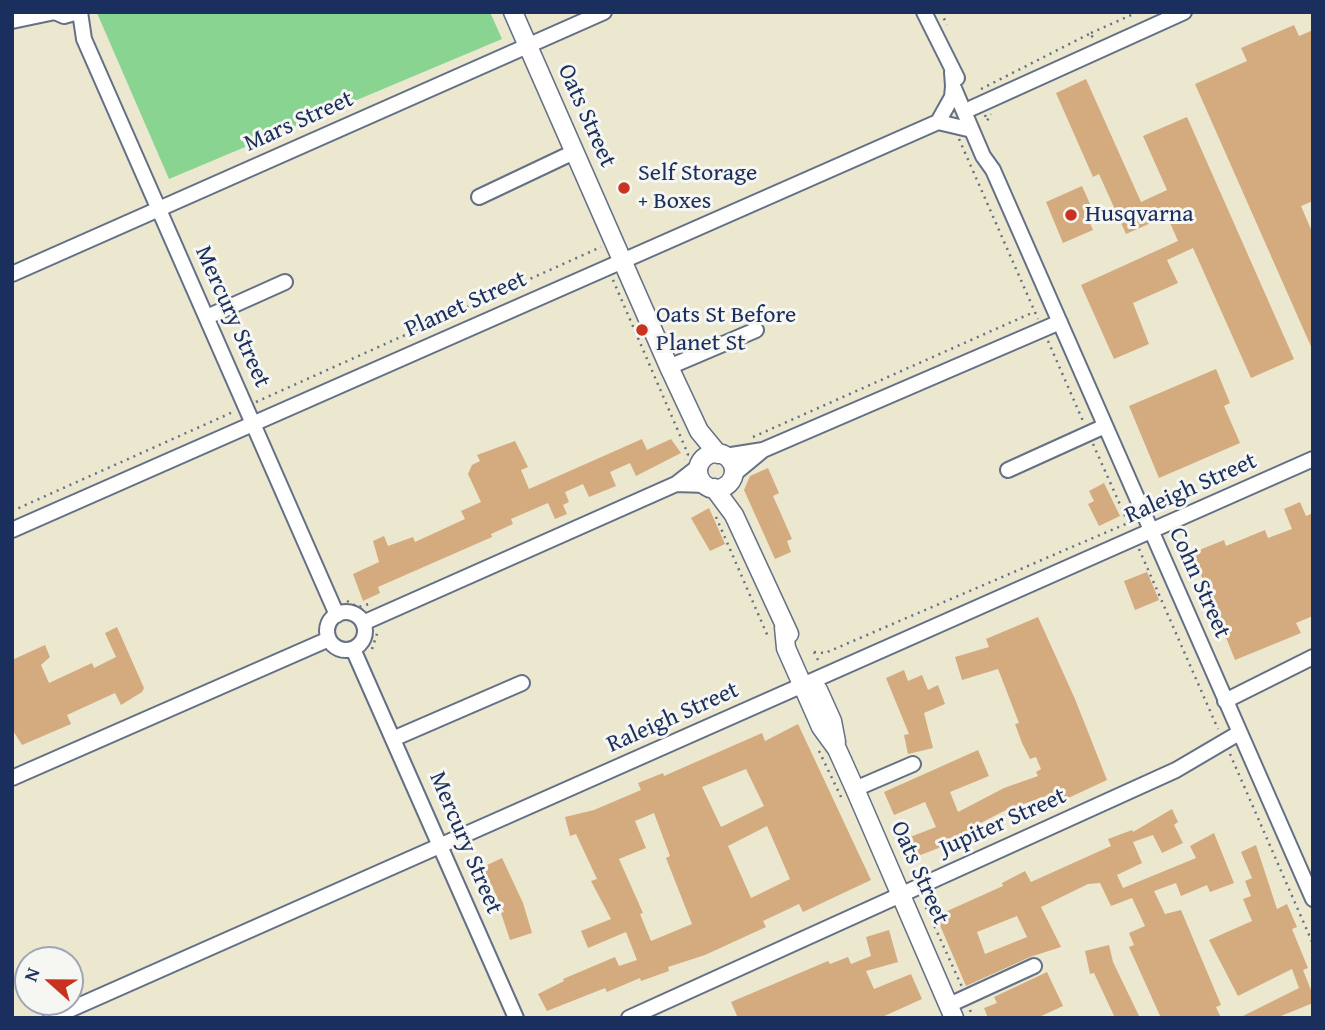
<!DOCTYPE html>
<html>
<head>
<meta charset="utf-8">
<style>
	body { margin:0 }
	#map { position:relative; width:1325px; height:1030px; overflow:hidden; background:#ece8cf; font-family:"Gentium Book Plus",serif }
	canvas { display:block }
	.frame { position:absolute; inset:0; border:14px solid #1b2f5e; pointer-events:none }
	.north { position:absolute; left:14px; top:946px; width:70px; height:70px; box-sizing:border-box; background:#f6f6f2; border:2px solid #9ea6b7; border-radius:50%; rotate:291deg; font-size:19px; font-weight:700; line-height:28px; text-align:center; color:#1b2f5e }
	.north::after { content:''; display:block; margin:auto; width:24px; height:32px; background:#c8321e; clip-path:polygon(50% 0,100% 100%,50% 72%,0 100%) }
</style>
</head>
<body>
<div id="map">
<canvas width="1325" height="1030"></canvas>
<div class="frame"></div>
<div class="north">N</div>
</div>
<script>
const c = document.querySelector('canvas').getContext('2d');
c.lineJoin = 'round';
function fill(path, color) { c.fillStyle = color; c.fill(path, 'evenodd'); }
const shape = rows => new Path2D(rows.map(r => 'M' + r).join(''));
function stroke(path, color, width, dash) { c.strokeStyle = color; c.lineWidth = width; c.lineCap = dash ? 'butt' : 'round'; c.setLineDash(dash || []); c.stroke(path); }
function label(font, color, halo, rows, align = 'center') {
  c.font = font + ' "Gentium Book Plus",serif'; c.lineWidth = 6; c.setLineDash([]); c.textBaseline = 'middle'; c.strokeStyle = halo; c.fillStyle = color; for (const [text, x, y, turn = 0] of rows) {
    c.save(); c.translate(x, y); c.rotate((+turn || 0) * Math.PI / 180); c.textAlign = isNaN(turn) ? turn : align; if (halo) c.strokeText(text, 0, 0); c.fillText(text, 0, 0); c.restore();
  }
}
const green = shape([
	[490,12,502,39,169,179,97,13]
]);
const building = shape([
	[1294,25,1299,36,1313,30,1313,201,1301,206,1313,234,1313,351,1195,84,1247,61,1241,48],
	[1086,79,1141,202,1167,190,1143,136,1187,117,1294,359,1251,378,1193,248,1167,260,1178,283,1133,303,1149,344,1114,359,1081,285,1178,241,1167,216,1126,234,1099,174,1093,177,1056,93],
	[1082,186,1094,213,1087,216,1093,230,1063,243,1046,202],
	[1216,369,1230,403,1224,406,1240,443,1159,478,1129,406],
	[642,439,647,450,671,439,681,453,636,476,630,463,610,472,616,486,589,497,583,484,565,492,569,502,563,505,567,514,555,519,548,503,511,519,513,524,491,534,492,537,378,587,380,593,363,601,353,574,379,562,373,541,384,536,388,546,413,537,415,542,465,519,461,511,481,502,468,474,472,465,480,461,477,455,515,441,528,467,521,470,529,489],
	[768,468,779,493,773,496,792,539,787,541,791,552,775,559,744,490,750,476],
	[1104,483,1120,516,1099,526,1088,504,1094,501,1089,491],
	[1300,502,1306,516,1313,513,1313,616,1296,623,1301,633,1235,660,1192,553,1224,540,1226,546,1265,530,1268,538,1292,529,1284,509],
	[709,508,725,544,710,551,691,518],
	[1147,572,1159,600,1135,610,1124,581],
	[1038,617,1075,699,1107,780,1051,806,1046,796,1004,811,967,830,971,840,946,851,944,846,918,856,910,837,936,827,925,802,894,815,884,792,978,750,989,776,950,792,958,812,1004,788,1038,776,1036,772,1041,769,1036,757,1030,759,1022,743,1015,724,1019,723,998,669,962,680,955,657,989,647,986,639],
	[117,627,144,688,142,692,121,705,115,693,67,715,71,724,22,745,12,729,12,660,45,645,50,657,41,665,49,683,92,663,94,668,116,657,105,633],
	[904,670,908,681,922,675,928,690,938,685,945,704,924,713,933,748,908,754,904,735,909,734,886,678],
	[798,724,871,880,803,912,799,904,763,921,766,927,705,955,668,967,669,971,641,981,640,978,607,992,605,988,547,1011,538,994,564,981,563,979,615,957,619,966,637,960,626,932,588,948,581,931,611,919,591,881,597,879,576,834,570,836,565,817,594,810,641,790,638,783,663,773,664,776,762,733,765,741],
	[746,769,764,806,721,827,702,787],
	[654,813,670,856,666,858,692,924,651,941,640,914,643,913,619,859,646,848,635,821],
	[767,826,790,879,751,898,728,846],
	[1172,809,1178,822,1174,825,1183,843,1162,853,1153,835,1133,842,1142,863,1117,875,1123,888,1196,858,1190,846,1214,833,1234,883,1210,892,1207,885,1181,896,1176,883,1154,891,1165,914,1181,910,1221,1005,1216,1007,1221,1018,1161,1018,1129,947,1134,945,1129,933,1145,926,1132,898,1111,906,1100,883,1088,884,1041,907,1061,947,1030,957,966,986,936,916,1003,886,1002,883,1025,871,1031,882,1111,846,1108,839,1132,830,1133,832],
	[1017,916,1027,937,985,954,977,932],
	[1256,845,1277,909,1287,904,1297,927,1292,929,1308,968,1303,970,1313,995,1313,1003,1276,1018,1239,1018,1299,988,1292,969,1238,996,1209,940,1252,921,1243,899,1251,896,1245,881,1252,878,1241,852],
	[502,858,523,903,532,933,510,940,501,913,504,912,483,867],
	[889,930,898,962,866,971,874,989,911,974,922,999,880,1018,738,1018,731,1002,828,961,830,964,848,957,851,964,871,956,866,937],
	[1109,945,1113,962,1140,1018,1115,1018,1094,973,1090,974,1085,951],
	[1047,972,1063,1006,1037,1018,988,1018,984,1008,997,1003,994,997]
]);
const path = shape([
	[941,12,947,25],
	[1091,33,1138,12],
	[981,89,1091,33,1093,39],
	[985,115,987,121,991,114],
	[959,139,1038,319],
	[613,280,688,454,685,460],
	[1048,341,1083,421],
	[256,402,601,247],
	[753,437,1034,312],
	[1093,444,1130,527],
	[12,511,233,412],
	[716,517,769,639],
	[1139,549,1218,729],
	[347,601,358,607,373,603],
	[372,649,378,631],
	[814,652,825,653,1128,523],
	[814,652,818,660],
	[819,751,843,801],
	[1230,754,1313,944],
	[923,901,962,987],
	[970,1010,973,1018]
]);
const minor = shape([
	[80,12,84,39,337,615],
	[924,12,957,78],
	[12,21,55,12,64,16,78,12],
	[952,72,953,86,983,156,993,170,1313,899],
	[972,108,1184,12],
	[938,122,972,130],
	[479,197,574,152],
	[12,274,604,12],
	[207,317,285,282],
	[669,367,756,330],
	[725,456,763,450],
	[1008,470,1105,426],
	[734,474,763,450,1060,322],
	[676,484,706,485],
	[12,530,938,122,952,97,953,86],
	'327 631a19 19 0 1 1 38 0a19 19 0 1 1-38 0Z',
	[363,623,676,484,699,466],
	[353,649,516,1018],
	[1225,701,1313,657],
	[395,738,522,683],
	[12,778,329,639],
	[855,789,913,764],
	[949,1005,1034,966],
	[51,1018,1313,459],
	[629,1018,1176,770,1239,733]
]);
const major = shape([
	[513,12,669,367,699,431,718,454],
	'698 471a18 18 0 1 1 36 0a18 18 0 1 1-36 0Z',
	[714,488,734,515,789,634],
	[784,627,786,648,821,727,837,749,855,789,954,1018],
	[818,690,832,721,836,742]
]);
const markers = [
	[624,188,7,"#c8321e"],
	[1071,215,7,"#c8321e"],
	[642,330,7,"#c8321e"]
];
const streetNames = [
	["Oats Street",586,116,66],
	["Mars Street",299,122,-24],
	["Planet Street",466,305,-24],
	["Mercury Street",232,317,66],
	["Raleigh Street",1191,489,-24],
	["Cohn Street",1199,583,66],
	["Raleigh Street",673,718,-24],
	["Jupiter Street",1003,823,-24],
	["Mercury Street",465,843,67],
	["Oats Street",919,873,66]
];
const poiNames = [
	["Self Storage",638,174],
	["+ Boxes",638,202],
	["Husqvarna",1085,215],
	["Oats St Before",656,316],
	["Planet St",656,344]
];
fill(green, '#8ad491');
fill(building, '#d4aa7f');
stroke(minor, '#647086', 18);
stroke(major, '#647086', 21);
stroke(path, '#647086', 2.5, [2, 5]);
stroke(minor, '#fff', 14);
stroke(major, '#fff', 18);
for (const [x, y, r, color] of markers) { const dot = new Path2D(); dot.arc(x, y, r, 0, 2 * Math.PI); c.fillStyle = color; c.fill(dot); stroke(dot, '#f6f6f2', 2.5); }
label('24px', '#1b2f5e', '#f6f6f2', streetNames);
label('24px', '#1b2f5e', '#f6f6f2', poiNames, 'left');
</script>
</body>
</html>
